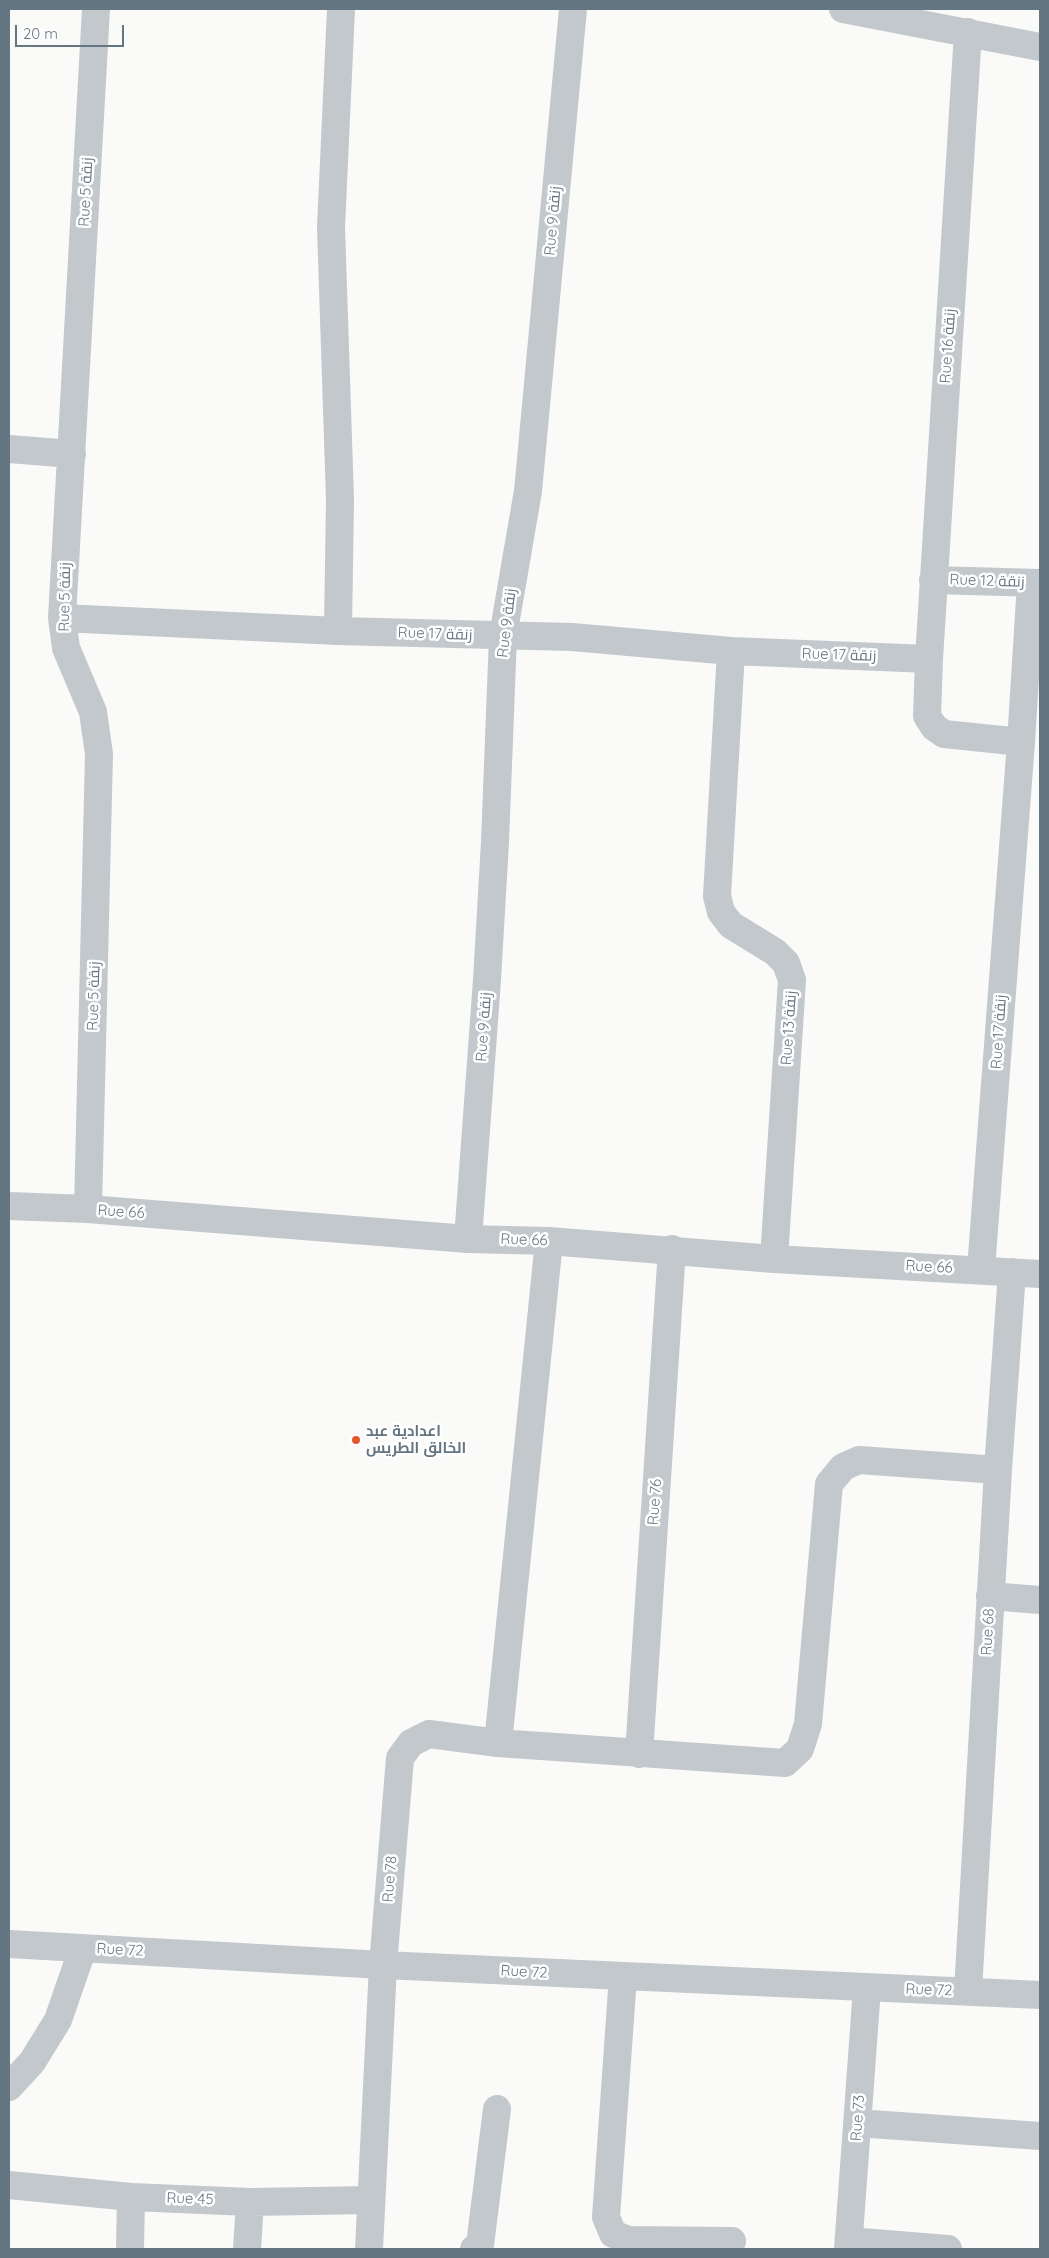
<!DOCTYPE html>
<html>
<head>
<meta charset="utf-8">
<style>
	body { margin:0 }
	#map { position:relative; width:1049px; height:2258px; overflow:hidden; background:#fafaf8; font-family:Quicksand,sans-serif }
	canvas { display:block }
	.frame { position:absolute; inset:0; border:10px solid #657683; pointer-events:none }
	.scale { position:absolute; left:15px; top:25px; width:109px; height:22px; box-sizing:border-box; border:2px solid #657683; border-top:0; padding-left:6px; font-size:15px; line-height:18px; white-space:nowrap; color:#657683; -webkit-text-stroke:4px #fff; paint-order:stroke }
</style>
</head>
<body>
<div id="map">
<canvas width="1049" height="2258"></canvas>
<div class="frame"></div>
<div class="scale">20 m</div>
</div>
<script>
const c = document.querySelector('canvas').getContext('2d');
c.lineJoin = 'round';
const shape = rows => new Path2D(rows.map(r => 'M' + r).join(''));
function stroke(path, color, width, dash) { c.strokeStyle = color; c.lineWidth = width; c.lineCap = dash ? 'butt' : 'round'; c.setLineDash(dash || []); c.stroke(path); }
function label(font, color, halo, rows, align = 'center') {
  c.font = font + ' Quicksand,Cairo,sans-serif'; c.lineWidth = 5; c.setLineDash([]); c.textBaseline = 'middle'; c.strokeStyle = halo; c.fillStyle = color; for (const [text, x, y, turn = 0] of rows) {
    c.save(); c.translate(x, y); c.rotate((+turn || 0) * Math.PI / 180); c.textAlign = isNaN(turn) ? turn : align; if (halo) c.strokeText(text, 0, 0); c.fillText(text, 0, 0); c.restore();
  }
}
const street = shape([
	[843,9,1040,47],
	[9,449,72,454],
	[933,580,1040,583],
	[62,618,338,631,572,637,731,651,929,659,927,716,934,727,944,734,1021,742,981,1269],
	[338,631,340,500,331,227,341,9],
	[731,651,717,896,721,912,731,925,775,952,786,963,792,980,774,1259],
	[929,659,968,32],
	[1021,742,1031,583],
	[9,1206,88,1209,468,1239,549,1241,774,1259,1040,1274],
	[88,1209,99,754,93,712,66,648,62,618,96,9],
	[468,1239,487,980,495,842,503,636,528,491,573,9],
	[990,1596,1040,1600],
	[498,1743,549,1241],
	[639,1754,672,1249],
	[9,1944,383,1965,1040,1995],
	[623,1976,606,2217,613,2234,629,2240,732,2241],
	[968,1991,998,1470,1012,1272],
	[9,2087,32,2062,58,2020,83,1948],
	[857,2123,1040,2136],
	[9,2185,131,2197,250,2202,371,2200],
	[849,2241,948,2249],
	[130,2249,131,2197],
	[247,2249,250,2202],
	[369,2249,383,1965,400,1758,411,1743,429,1734,498,1743,785,1763,800,1749,808,1724,829,1484,843,1467,859,1460,998,1470],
	[474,2249,480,2245,497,2109],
	[848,2249,867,1988]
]);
const markers = [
	[356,1440,5,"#e4572e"]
];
const streetNames = [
	["Rue 5 زنقة",86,192,-87],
	["Rue 9 زنقة",553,221,-85],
	["Rue 16 زنقة",948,346,-86],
	["Rue 12 زنقة",987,581,2],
	["Rue 5 زنقة",65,597,-89],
	["Rue 9 زنقة",507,623,-83],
	["Rue 17 زنقة",435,634,2],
	["Rue 17 زنقة",839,655,2],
	["Rue 5 زنقة",94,996,-88],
	["Rue 9 زنقة",484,1027,-86],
	["Rue 13 زنقة",789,1028,-86],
	["Rue 17 زنقة",999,1032,-86],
	["Rue 66",121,1212,4],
	["Rue 66",524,1240,2],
	["Rue 66",929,1267,3],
	["Rue 76",655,1502,-86],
	["Rue 68",988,1632,-87],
	["Rue 78",390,1879,-85],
	["Rue 72",120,1950,3],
	["Rue 72",524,1972,3],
	["Rue 72",929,1990,2],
	["Rue 73",858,2118,-86],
	["Rue 45",190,2199,2]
];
const poiNames = [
	["اعدادية عبد",366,1431],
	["الخالق الطريس",366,1448]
];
stroke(street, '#c3c8cc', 28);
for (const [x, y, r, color] of markers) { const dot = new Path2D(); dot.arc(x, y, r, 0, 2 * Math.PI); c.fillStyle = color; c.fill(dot); stroke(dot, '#fff', 2); }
label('15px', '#657683', '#fff', streetNames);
label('bold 15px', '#657683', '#fff', poiNames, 'left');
</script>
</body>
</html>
